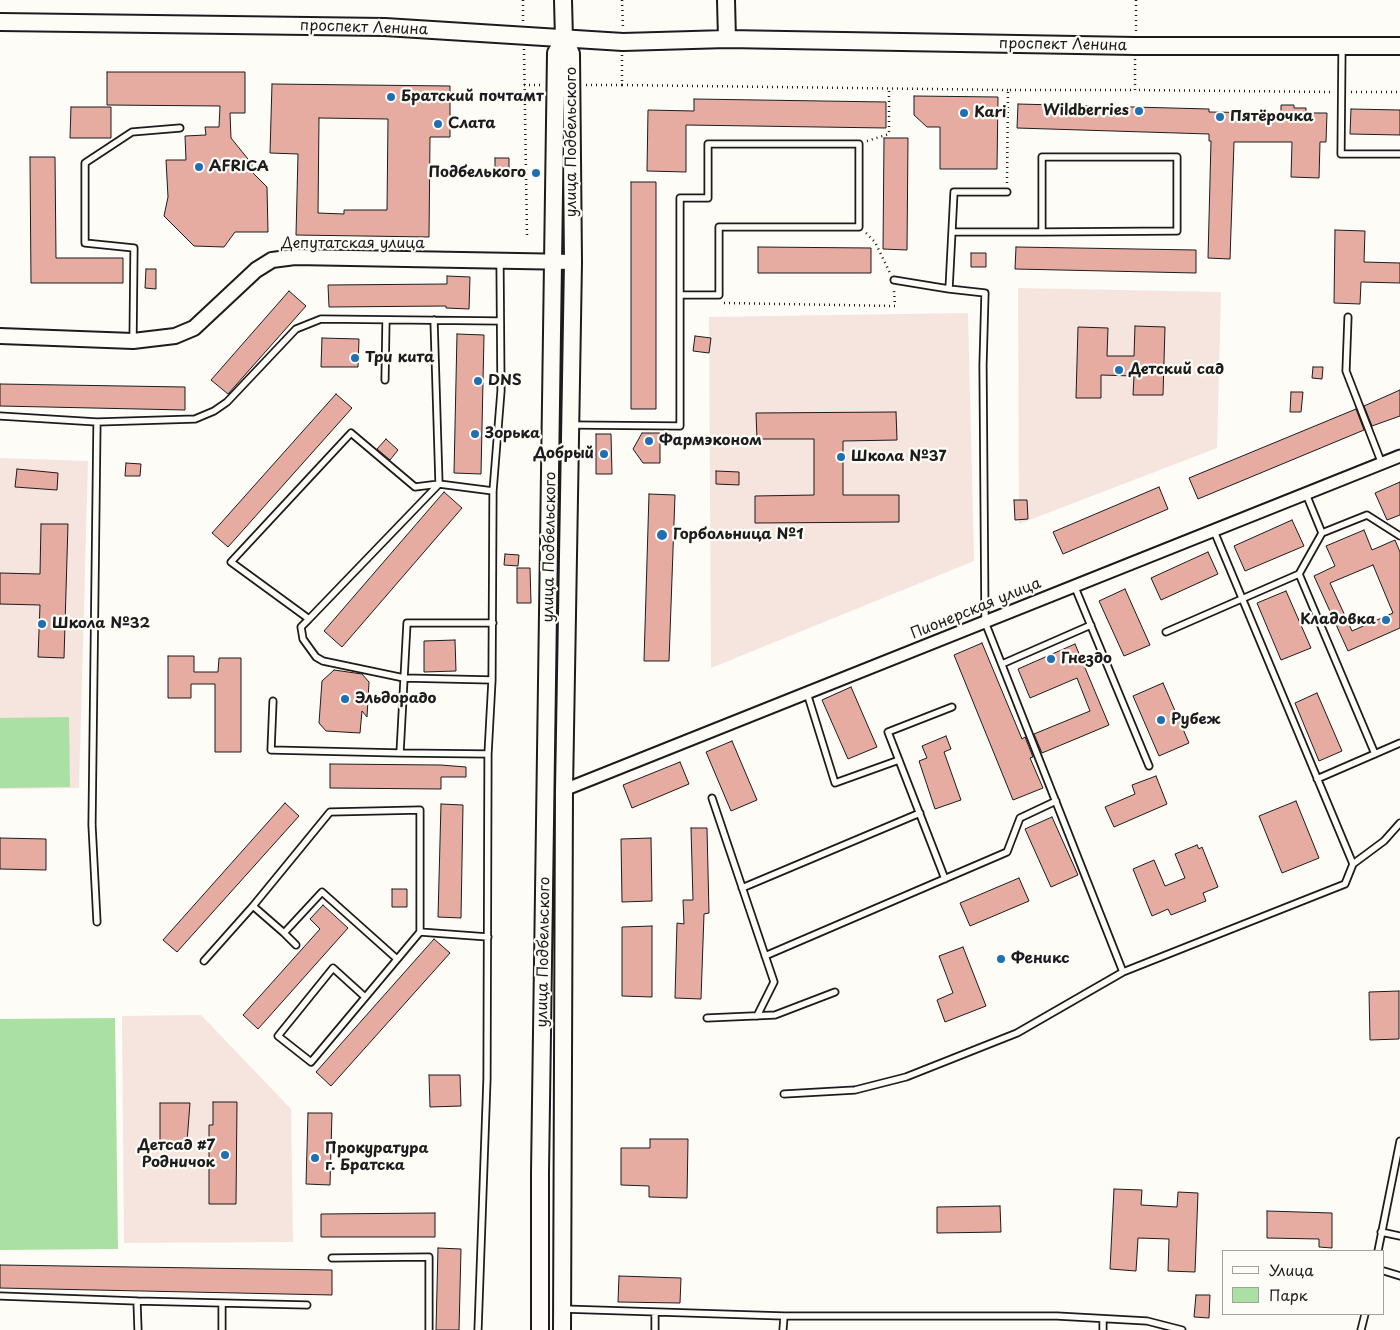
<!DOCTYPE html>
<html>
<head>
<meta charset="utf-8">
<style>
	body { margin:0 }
	#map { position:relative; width:1400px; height:1330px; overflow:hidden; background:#fdfcf7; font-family:"Playpen Sans",sans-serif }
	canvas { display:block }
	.legend { position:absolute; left:1222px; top:1250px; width:162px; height:65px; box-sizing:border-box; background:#fdfcf7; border:1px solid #a3a29f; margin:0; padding:6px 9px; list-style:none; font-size:15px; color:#1c1c1c }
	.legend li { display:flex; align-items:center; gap:10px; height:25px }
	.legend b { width:25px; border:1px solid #a3a29f }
</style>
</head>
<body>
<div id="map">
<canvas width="1400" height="1330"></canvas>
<ul class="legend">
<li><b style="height:6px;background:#fdfcf7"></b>Улица</li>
<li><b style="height:14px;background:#aae0a4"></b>Парк</li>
</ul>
</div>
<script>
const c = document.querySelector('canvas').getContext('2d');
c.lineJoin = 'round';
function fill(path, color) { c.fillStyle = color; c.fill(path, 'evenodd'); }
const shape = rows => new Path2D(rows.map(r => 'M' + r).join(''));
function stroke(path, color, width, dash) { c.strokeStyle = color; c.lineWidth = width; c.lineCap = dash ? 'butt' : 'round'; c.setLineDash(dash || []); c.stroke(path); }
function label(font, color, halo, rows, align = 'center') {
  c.font = font + ' "Playpen Sans",sans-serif'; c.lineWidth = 4.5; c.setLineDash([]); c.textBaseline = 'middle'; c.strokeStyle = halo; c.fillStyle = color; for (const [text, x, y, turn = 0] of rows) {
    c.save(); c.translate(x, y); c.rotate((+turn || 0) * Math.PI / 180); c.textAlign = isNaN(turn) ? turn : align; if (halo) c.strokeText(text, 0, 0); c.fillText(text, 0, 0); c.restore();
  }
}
const built = shape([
	[1018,288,1221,292,1217,448,1019,524],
	[968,313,974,561,711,668,709,317],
	[0,458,88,461,79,788,0,789],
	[201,1015,291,1109,293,1242,124,1243,122,1016]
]);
const green = shape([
	[69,717,70,787,0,788,0,718],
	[115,1018,118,1249,0,1250,0,1019]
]);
const building = shape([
	[107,72,245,72,245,113,230,113,231,138,252,164,251,171,267,187,268,232,235,232,224,247,194,246,164,216,168,197,166,160,186,160,185,136,206,135,205,127,219,127,220,106,107,105,107,72],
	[272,84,450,86,450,137,430,137,429,237,296,235,298,154,270,153,272,84],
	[319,118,388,119,387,210,344,210,344,214,318,213,319,118],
	[914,96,998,97,997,169,940,169,940,127,927,127,914,115,914,96],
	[694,99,886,102,886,128,686,125,686,172,647,171,648,110,694,111,694,99],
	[1018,104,1209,109,1209,112,1281,113,1281,105,1294,105,1294,108,1306,108,1306,113,1327,113,1326,142,1320,142,1319,178,1291,177,1292,142,1234,142,1230,259,1208,258,1211,141,1209,141,1209,134,1017,128,1018,104],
	[71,107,111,107,111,138,70,138,71,107],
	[1351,109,1400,110,1400,135,1350,134,1351,109],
	[884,138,908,138,907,250,883,249,884,138],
	[30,157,55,157,56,258,123,258,123,283,31,283,30,157],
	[495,158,509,158,509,176,495,175,495,158],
	[631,182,656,182,656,409,631,409,631,182],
	[1335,230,1365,231,1364,262,1400,263,1400,283,1361,282,1360,304,1334,303,1335,230],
	[758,247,871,248,871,273,758,273,758,247],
	[1016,247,1196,250,1196,273,1015,269,1016,247],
	[971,253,986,253,986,267,971,267,971,253],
	[146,269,156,269,156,289,145,288,146,269],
	[447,276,470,277,469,309,446,308,446,306,329,307,328,285,447,284,447,276],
	[289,291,306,306,228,394,211,380,289,291],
	[1135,326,1165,327,1163,395,1133,395,1134,376,1101,375,1101,398,1076,398,1078,327,1108,328,1107,356,1134,356,1135,326],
	[457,334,484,335,481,474,454,473,457,334],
	[695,336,711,338,709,353,693,351,695,336],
	[322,338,359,339,358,367,321,367,322,338],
	[1313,367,1323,367,1322,379,1312,378,1313,367],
	[0,384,185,387,185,410,0,406,0,384],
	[1400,390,1400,416,1372,426,1364,406,1400,390],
	[1291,392,1303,392,1301,412,1290,412,1291,392],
	[336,394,352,408,228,547,212,533,336,394],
	[1356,409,1364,430,1198,499,1189,478,1356,409],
	[896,412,897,440,843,441,843,495,899,495,899,522,755,523,755,496,814,495,814,439,757,439,756,413,896,412],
	[642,433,660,433,660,463,643,463,633,449,642,433],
	[596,434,611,434,612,474,596,474,596,434],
	[386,439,398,450,390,460,377,449,386,439],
	[126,463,141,464,140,476,125,476,126,463],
	[17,469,58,473,57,490,15,487,17,469],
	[716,471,739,472,739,485,716,484,716,471],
	[1400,482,1400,515,1387,520,1375,493,1400,482],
	[1159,487,1168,509,1063,554,1053,532,1159,487],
	[444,492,462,508,342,647,324,631,444,492],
	[649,494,675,495,669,661,644,661,649,494],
	[1014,500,1027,500,1028,519,1015,520,1014,500],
	[1292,520,1304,546,1245,571,1234,546,1292,520],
	[41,524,68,524,64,658,38,657,40,605,0,604,0,573,40,574,41,524],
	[1364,530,1372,550,1395,540,1400,552,1400,628,1348,651,1314,576,1335,566,1326,546,1364,530],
	[1373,565,1393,613,1352,631,1330,583,1373,565],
	[1208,552,1218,574,1161,600,1151,578,1208,552],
	[505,554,519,555,518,566,504,565,505,554],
	[517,568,530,568,531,603,517,603,517,568],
	[1125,589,1150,645,1124,656,1099,601,1125,589],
	[1286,591,1311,648,1281,660,1257,603,1286,591],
	[455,640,456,671,424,672,424,641,455,640],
	[982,643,1022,739,1025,737,1033,757,1030,758,1043,788,1013,800,954,655,982,643],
	[1075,644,1109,725,1042,753,1034,734,1090,711,1077,678,1030,698,1018,669,1075,644],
	[168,656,194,656,194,672,218,672,219,658,241,658,241,752,215,752,215,684,191,684,191,698,168,698,168,656],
	[334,670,362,674,369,682,367,717,362,711,360,733,326,731,319,723,322,681,334,670],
	[1163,683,1189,743,1159,756,1133,696,1163,683],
	[851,687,877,747,848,759,822,700,851,687],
	[1317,693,1342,751,1319,761,1295,703,1317,693],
	[946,736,951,749,944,752,961,800,935,809,919,761,927,758,922,746,946,736],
	[732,741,757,800,731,811,706,752,732,741],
	[680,762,689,784,632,808,623,785,680,762],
	[330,764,441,765,466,767,466,777,441,777,441,789,330,788,330,764],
	[1156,776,1167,804,1114,827,1105,807,1135,794,1132,785,1156,776],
	[1296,801,1319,858,1282,873,1259,816,1296,801],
	[285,803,299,816,177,952,163,940,285,803],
	[441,804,463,805,461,918,438,917,441,804],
	[1052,817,1078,875,1051,887,1025,829,1052,817],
	[691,828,707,828,709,913,704,914,701,999,675,998,677,923,684,924,683,900,693,900,691,828],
	[0,838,46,839,46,870,0,869,0,838],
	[651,838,652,901,622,902,621,839,651,838],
	[1197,845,1199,849,1202,847,1218,887,1203,893,1206,901,1171,915,1168,909,1152,916,1133,869,1154,860,1165,886,1185,878,1175,854,1197,845],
	[1019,878,1029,901,970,926,960,903,1019,878],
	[392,889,407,889,407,907,392,907,392,889],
	[323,905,348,928,258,1029,243,1015,320,929,310,919,323,905],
	[652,926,652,997,622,996,622,927,652,926],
	[434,939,450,953,331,1086,316,1072,434,939],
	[963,947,986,1006,945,1022,937,1000,953,993,939,956,963,947],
	[1399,991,1399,1039,1370,1040,1369,992,1399,991],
	[429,1075,460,1075,461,1106,430,1107,429,1075],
	[213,1102,237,1102,236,1204,209,1204,209,1125,213,1125,213,1102],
	[160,1103,190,1103,187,1142,160,1142,160,1103],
	[308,1113,332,1113,330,1185,306,1184,308,1113],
	[650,1139,688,1139,687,1198,649,1197,649,1186,621,1185,621,1148,650,1148,650,1139],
	[1114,1189,1142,1190,1141,1205,1177,1207,1178,1192,1198,1193,1195,1272,1168,1271,1169,1239,1138,1238,1136,1271,1110,1269,1114,1189],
	[1000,1206,1001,1232,937,1233,937,1207,1000,1206],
	[1267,1211,1332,1213,1332,1248,1319,1247,1319,1239,1267,1238,1267,1211],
	[435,1213,435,1237,321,1237,321,1214,435,1213],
	[438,1248,461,1249,459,1330,436,1330,438,1248],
	[0,1265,332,1270,332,1295,0,1288,0,1265],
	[619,1276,681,1278,680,1303,618,1302,619,1276],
	[1196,1295,1210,1295,1209,1318,1194,1317,1196,1295]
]);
const path = shape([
	[523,0,523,21],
	[622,0,623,29],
	[1136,31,1136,0],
	[524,49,527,236],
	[1135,59,1135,90,1333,92],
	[524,85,543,85],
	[586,85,622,85,622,55],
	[622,85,1008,90],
	[1351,92,1400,92],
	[867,141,889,134,889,88],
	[1007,183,1008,90,1135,90],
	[866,233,875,242,890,273],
	[724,303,895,306,894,290]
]);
const service = shape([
	[1342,47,1341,154,1400,154],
	[1007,192,954,192,949,289,985,293,983,365,985,622,1123,972],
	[953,232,1042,232,1177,231,1177,157,1042,157,1042,232],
	[894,280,949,289],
	[1348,317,1346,371,1382,464],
	[133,341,134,248,85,243,85,163,132,132,180,128],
	[385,380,386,320],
	[0,416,97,422,195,419,214,411,227,402,296,329,321,319,500,321],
	[97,422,92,825,97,922],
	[572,425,680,426,680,198,708,198,708,144,859,144,859,227,719,227,719,295,680,295],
	[1322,533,1367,515,1400,536],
	[1299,574,1375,754],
	[1074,585,1149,766],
	[309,619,439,484,434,320],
	[1166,632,1299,574,1322,533,1306,494],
	[1002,664,1091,625],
	[492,680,404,678,323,661,316,657,303,639,301,627,309,619,231,562,351,433,415,487,439,484,493,491],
	[807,693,835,783,899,760],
	[273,701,271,750,400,753],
	[488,754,400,753,407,623,493,623],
	[1317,779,1400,743],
	[712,798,774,982,757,1016],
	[1353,864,1384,841,1400,823],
	[945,879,888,732,952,707],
	[742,888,920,813],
	[253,906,330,812,420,810,420,932],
	[284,933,296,945],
	[765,956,1007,852,1020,818,1056,801],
	[204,961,253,906,284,933,322,892,397,959],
	[365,997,333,968,278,1036,311,1062,420,932,488,937],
	[707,1018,775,1015,835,992],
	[784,1094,855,1090,906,1077,1017,1033,1123,972,1345,884,1353,864,1214,531],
	[1381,1232,1400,1236],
	[1378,1251,1400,1141],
	[332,1258,429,1257,429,1330],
	[1384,1271,1400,1276],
	[0,1296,137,1301,138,1330],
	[137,1301,307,1305],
	[563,1309,784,1316,783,1330],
	[655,1312,655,1330],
	[784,1316,1057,1316,1147,1321,1182,1330],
	[222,1330,222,1303],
	[478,1330,487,1079,488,754,492,680,493,491,501,391,500,263],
	[1103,1330,1103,1320],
	[1361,1330,1365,1314]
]);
const minor = shape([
	[564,790,1400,456]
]);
const tertiary = shape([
	[0,336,133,341,175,336,194,328,256,270,272,260,295,257,573,262]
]);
const secondary = shape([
	[726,0,727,39],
	[0,22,385,27,623,42,727,39,1135,46,1400,46],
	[540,1330,540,1172,556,53,564,39],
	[562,1330,564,790,573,262,571,54,564,39,563,0]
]);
const markers = [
	[391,97,5,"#1f6fb2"],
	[1139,111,5,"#1f6fb2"],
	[964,113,5,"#1f6fb2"],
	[1220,117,5,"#1f6fb2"],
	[438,124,5,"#1f6fb2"],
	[199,167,5,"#1f6fb2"],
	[536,173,5,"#1f6fb2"],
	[355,358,5,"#1f6fb2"],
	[1119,370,5,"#1f6fb2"],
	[478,381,5,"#1f6fb2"],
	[475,434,5,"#1f6fb2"],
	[649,441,5,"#1f6fb2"],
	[604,454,5,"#1f6fb2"],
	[841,457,5,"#1f6fb2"],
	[662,535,6,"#1f6fb2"],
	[1386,620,5,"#1f6fb2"],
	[42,624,5,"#1f6fb2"],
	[1051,659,5,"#1f6fb2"],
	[345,699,5,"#1f6fb2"],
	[1161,720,5,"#1f6fb2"],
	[1001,959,5,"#1f6fb2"],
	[225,1155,5,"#1f6fb2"],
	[315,1158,5,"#1f6fb2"]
];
const streetNames = [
	["проспект Ленина",364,28,2],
	["проспект Ленина",1063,45,1],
	["улица Подбельского",572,142,-90],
	["Депутатская улица",353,244],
	["улица Подбельского",550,547,-89],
	["Пионерская улица",976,609,-22],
	["улица Подбельского",544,952,-89]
];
const poiNames = [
	["Братский почтамт",401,97],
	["Wildberries",1129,111,"right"],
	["Kari",974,113],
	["Пятёрочка",1230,117],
	["Слата",448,124],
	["AFRICA",209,167],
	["Подбелького",526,173,"right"],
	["Три кита",365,358],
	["Детский сад",1129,370],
	["DNS",488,381],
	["Зорька",485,434],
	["Фармэконом",659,441],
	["Добрый",594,454,"right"],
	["Школа №37",851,457],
	["Горбольница №1",673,535],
	["Кладовка",1376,620,"right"],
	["Школа №32",52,624],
	["Гнездо",1061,659],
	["Эльдорадо",355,699],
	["Рубеж",1171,720],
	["Феникс",1011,959],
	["Детсад #7",215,1146,"right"],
	["Родничок",215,1163,"right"],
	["Прокуратура",325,1149],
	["г. Братска",325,1166]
];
fill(built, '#f6e4de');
fill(green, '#aae0a4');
fill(building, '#e6aca2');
stroke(building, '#1c1c1c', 1);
stroke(service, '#1c1c1c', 9);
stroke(minor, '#1c1c1c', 15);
stroke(tertiary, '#1c1c1c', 18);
stroke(secondary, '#1c1c1c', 20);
stroke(path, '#1c1c1c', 2.5, [1, 4]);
stroke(service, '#fdfcf7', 5.5);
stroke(minor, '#fdfcf7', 11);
stroke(tertiary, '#fdfcf7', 14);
stroke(secondary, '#fdfcf7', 16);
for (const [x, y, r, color] of markers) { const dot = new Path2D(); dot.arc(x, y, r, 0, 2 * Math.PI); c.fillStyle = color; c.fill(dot); stroke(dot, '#fdfcf7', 2); }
label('15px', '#1c1c1c', '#fdfcf7', streetNames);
label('bold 15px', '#1c1c1c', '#fdfcf7', poiNames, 'left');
</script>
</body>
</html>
